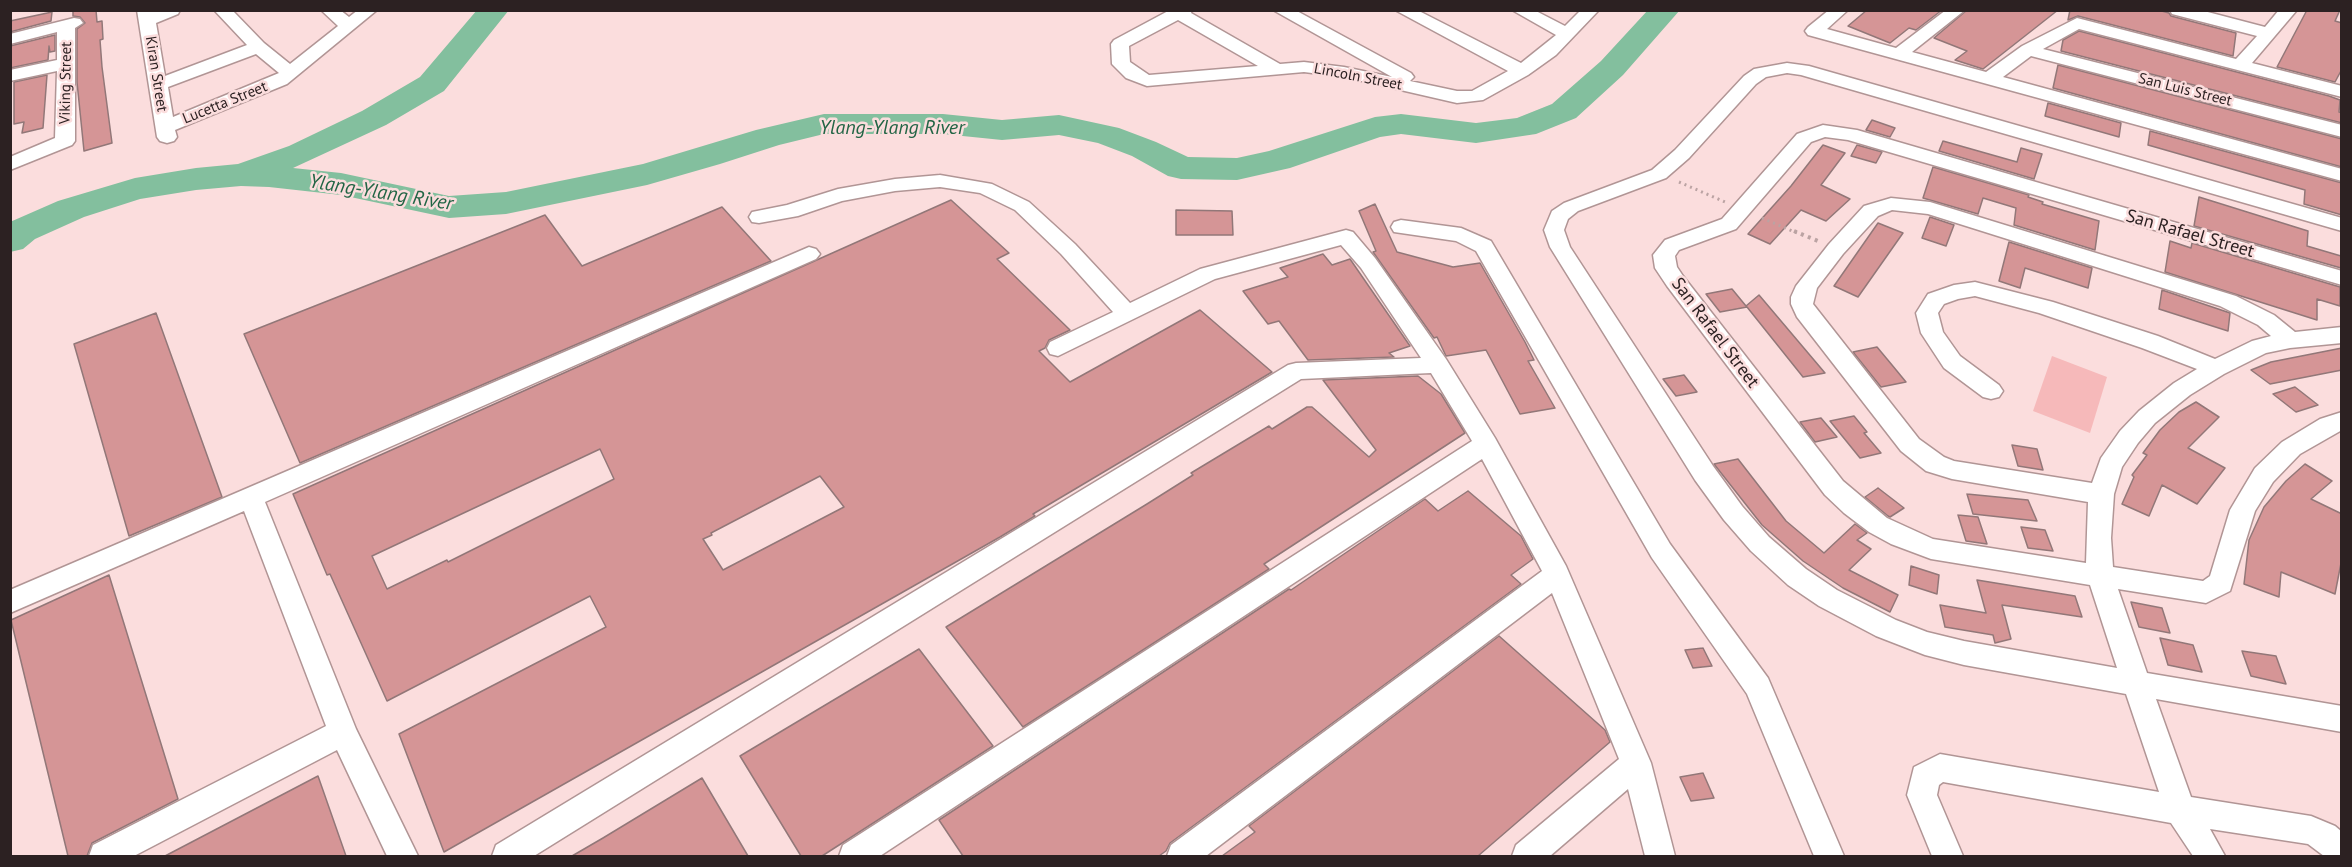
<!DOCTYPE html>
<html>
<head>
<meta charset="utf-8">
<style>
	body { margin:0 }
	#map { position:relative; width:2352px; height:867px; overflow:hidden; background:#fbdddd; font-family:"PT Sans",sans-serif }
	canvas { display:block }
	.frame { position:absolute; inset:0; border:12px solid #2c2122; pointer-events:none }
</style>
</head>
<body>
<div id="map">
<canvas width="2352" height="867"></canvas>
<div class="frame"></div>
</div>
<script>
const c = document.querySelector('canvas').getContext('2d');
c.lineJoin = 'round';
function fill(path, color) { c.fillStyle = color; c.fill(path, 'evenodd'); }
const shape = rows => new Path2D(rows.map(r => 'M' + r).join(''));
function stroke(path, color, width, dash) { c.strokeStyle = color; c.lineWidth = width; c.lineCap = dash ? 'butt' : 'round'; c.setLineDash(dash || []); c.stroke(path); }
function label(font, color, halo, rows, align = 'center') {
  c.font = font + ' "PT Sans",sans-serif'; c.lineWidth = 5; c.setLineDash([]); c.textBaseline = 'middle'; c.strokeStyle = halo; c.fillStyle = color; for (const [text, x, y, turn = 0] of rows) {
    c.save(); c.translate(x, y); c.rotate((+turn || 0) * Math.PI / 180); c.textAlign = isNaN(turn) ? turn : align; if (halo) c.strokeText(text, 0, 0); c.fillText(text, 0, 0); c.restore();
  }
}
const green = shape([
	[2052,356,2107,377,2090,433,2033,411]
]);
const river = shape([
	[477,10,509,10,444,91,386,125,293,168,341,173,449,196,506,192,643,164,756,130,824,114,943,114,1002,120,1059,115,1119,128,1156,142,1188,157,1237,158,1269,151,1375,117,1401,114,1476,123,1517,118,1552,104,1601,61,1648,10,1680,10,1623,75,1576,118,1536,134,1476,143,1401,134,1380,137,1290,168,1237,180,1181,179,1168,176,1132,156,1098,143,1059,135,1002,140,943,134,824,134,779,145,720,164,647,185,506,214,449,218,341,195,269,187,241,186,196,190,140,199,84,217,35,239,23,249,10,252,10,222,58,201,135,178,196,168,238,164,289,146,362,111,420,77,477,10]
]);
const building = shape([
	[73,10,96,10,97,22,102,21,103,39,100,40,102,67,112,143,84,151,77,82,77,29,85,23,80,17,73,16,73,10],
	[1867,10,1942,10,1916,30,1909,28,1890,43,1848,26,1867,10],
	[1967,10,2058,10,1983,69,1955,60,1967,51,1934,38,1967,10],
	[2070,10,2158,10,2169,13,2171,16,2236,33,2233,56,2078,16,2068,20,2070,10],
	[2307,10,2340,10,2335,21,2342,23,2342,69,2335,82,2277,67,2307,10],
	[52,12,51,21,10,32,10,21,52,12],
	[2079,31,2329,96,2340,100,2339,112,2342,113,2342,123,2061,51,2063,40,2079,31],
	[55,35,55,51,50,52,49,46,48,60,10,68,10,46,55,35],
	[2058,65,2342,139,2342,167,2053,88,2058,65],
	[47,75,43,128,22,133,24,122,14,124,14,82,47,75],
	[2048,103,2121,123,2119,137,2045,116,2048,103],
	[1872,120,1895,128,1890,137,1866,130,1872,120],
	[2150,131,2342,183,2342,215,2304,204,2305,190,2148,145,2150,131],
	[1943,141,2017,162,2021,148,2042,154,2034,179,1939,151,1943,141],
	[1823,145,1845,153,1821,185,1850,199,1826,221,1801,210,1770,244,1748,234,1791,186,1823,145],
	[1857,145,1882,152,1876,163,1851,156,1857,145],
	[1933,167,2029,195,2028,197,2043,202,2042,204,2099,221,2095,250,2014,225,2016,208,1983,198,1978,214,1923,198,1933,167],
	[2199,197,2308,231,2307,246,2341,256,2341,268,2194,226,2199,197],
	[951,200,1009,253,997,259,1070,330,1049,340,1045,348,1039,351,1070,382,1200,310,1272,372,1033,514,1035,516,1000,537,444,852,399,734,606,627,590,596,387,701,330,574,327,575,293,494,951,200],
	[600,449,614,479,448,562,447,560,387,589,372,556,600,449],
	[820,476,844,507,723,570,703,539,712,535,711,533,820,476],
	[1375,204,1397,252,1453,267,1480,263,1525,342,1534,360,1528,361,1555,408,1520,414,1486,350,1446,356,1437,337,1434,338,1373,252,1376,251,1359,211,1375,204],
	[722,207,771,261,300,463,244,334,545,215,582,266,722,207],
	[1176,210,1232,211,1233,235,1176,235,1176,210],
	[1930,217,1954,225,1946,246,1922,238,1930,217],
	[1878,223,1903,233,1858,297,1834,286,1878,223],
	[2170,241,2191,248,2192,243,2340,287,2340,306,2317,299,2317,320,2165,272,2170,241],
	[2009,242,2092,268,2088,288,2025,268,2020,288,1999,281,2009,242],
	[1323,254,1332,265,1350,259,1410,346,1389,353,1394,357,1308,360,1279,321,1268,324,1243,291,1288,277,1280,268,1323,254],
	[1732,289,1746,306,1759,295,1825,373,1803,377,1747,307,1720,312,1706,294,1732,289],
	[2162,290,2230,313,2228,331,2159,309,2162,290],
	[156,313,222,497,129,536,74,344,156,313],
	[1877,347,1892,365,1906,382,1881,387,1853,352,1877,347],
	[2342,348,2342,370,2270,384,2251,370,2271,362,2342,348],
	[1684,375,1697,392,1676,396,1663,379,1684,375],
	[1418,376,1441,394,1465,433,1264,564,1269,569,1023,727,946,627,1147,504,1193,475,1191,473,1269,426,1272,429,1307,407,1312,407,1369,457,1376,450,1323,380,1418,376],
	[2295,387,2318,405,2296,412,2273,394,2295,387],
	[2196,402,2219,417,2188,448,2225,468,2197,504,2162,485,2149,516,2122,504,2134,477,2132,475,2147,455,2143,453,2160,430,2179,412,2196,402],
	[1854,416,1867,432,1864,433,1881,453,1860,458,1830,421,1854,416],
	[1821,418,1837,437,1815,442,1800,422,1821,418],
	[2012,445,2037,449,2043,470,2018,466,2012,445],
	[1738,459,1786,521,1824,553,1855,524,1867,533,1857,540,1871,549,1849,570,1898,595,1890,612,1843,588,1803,561,1762,525,1714,464,1738,459],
	[2305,464,2332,481,2311,499,2342,514,2342,558,2335,594,2281,572,2279,597,2244,584,2249,540,2264,507,2286,481,2305,464],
	[1878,488,1904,508,1890,517,1888,516,1865,497,1878,488],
	[1468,491,1521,536,1533,559,1511,575,1521,584,1170,843,1166,851,1159,856,963,856,939,820,1289,589,1291,590,1425,499,1438,511,1468,491],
	[1967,494,2028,500,2037,521,1973,514,1967,494],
	[1958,515,1978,517,1987,544,1966,541,1958,515],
	[2021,527,2045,530,2053,551,2028,548,2021,527],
	[1911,566,1939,575,1937,594,1909,585,1911,566],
	[109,575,178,799,92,843,87,856,68,856,11,620,109,575],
	[1977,580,2075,596,2082,617,2002,605,2011,639,1995,643,1993,635,1945,627,1940,605,1986,613,1977,580],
	[2131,602,2162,608,2170,633,2139,627,2131,602],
	[1499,636,1605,730,1610,742,1478,856,1222,856,1255,832,1249,826,1499,636],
	[2160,638,2193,645,2202,672,2168,665,2160,638],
	[1703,648,1712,666,1693,668,1685,650,1703,648],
	[919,649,993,746,822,856,801,856,740,756,919,649],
	[2242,651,2276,656,2286,684,2251,676,2242,651],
	[1703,773,1714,798,1691,801,1680,777,1703,773],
	[318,776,346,856,165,856,318,776],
	[702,778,748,856,572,856,603,838,702,778]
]);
const pathFar1 = shape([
	[1679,182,1725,202],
	[1762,218,1797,233]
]);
const path = shape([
	[1794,231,1818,241]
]);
const minor = shape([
	[137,10,180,10,178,14,156,23,165,76,247,45,214,10,232,10,264,43,290,64,338,26,321,10,340,10,349,17,358,10,377,10,287,84,175,130,177,137,174,141,167,143,160,141,157,137,137,10],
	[256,54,279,73,173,117,168,87,256,54],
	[1170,10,1192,10,1191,13,1280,64,1304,62,1344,67,1392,77,1273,10,1295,10,1411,73,1414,77,1410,81,1457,91,1472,91,1508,71,1395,10,1417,10,1521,63,1556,35,1512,10,1534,10,1565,26,1581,10,1599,10,1556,55,1528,75,1483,100,1457,103,1344,77,1304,72,1147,86,1126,78,1112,64,1111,44,1114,40,1170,10],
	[1178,20,1258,66,1149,75,1130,62,1129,46,1178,20],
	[1829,10,1848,10,1827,29,1896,48,1946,10,1965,10,1912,52,1986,72,2022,46,2077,18,2236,59,2257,36,2172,14,2170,10,2200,10,2265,27,2279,10,2297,10,2252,63,2342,86,2342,97,2079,29,2043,49,2342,125,2342,137,2031,56,2003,77,2342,169,2342,181,1808,35,1805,31,1808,27,1829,10],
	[74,18,80,19,83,23,75,28,75,141,72,145,10,170,10,157,55,138,57,71,10,81,10,70,57,60,57,32,10,44,10,34,74,18],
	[1787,63,1809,66,2342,218,2342,231,1801,75,1787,73,1766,77,1756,84,1689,158,1666,178,1578,211,1568,219,1564,230,1570,247,1713,466,1742,506,1769,537,1806,569,1837,590,1896,620,1927,632,1964,641,2117,668,2090,585,1931,559,1891,544,1869,532,1844,513,1825,495,1667,286,1655,268,1653,255,1665,240,1722,219,1797,134,1823,125,1857,130,2342,271,2342,285,1848,140,1825,137,1811,142,1736,229,1679,250,1675,256,1677,267,1683,276,1843,481,1887,518,1933,539,2086,563,2088,502,1952,479,1926,471,1901,451,1797,317,1791,304,1791,297,1796,286,1829,244,1864,206,1891,198,1930,202,2236,296,2274,315,2295,332,2342,327,2342,343,2290,348,2266,353,2224,374,2190,395,2155,423,2138,443,2122,467,2114,494,2111,538,2113,567,2203,581,2210,576,2230,510,2255,468,2282,442,2320,419,2342,412,2342,430,2300,454,2273,482,2255,511,2230,591,2206,603,2118,589,2147,673,2342,706,2342,732,2156,699,2191,797,2311,816,2335,826,2342,832,2342,856,2324,856,2308,844,2210,829,2225,856,2193,856,2171,823,1943,782,1939,785,1937,795,1963,856,1932,856,1907,795,1914,767,1940,754,2159,792,2126,694,1964,665,1925,655,1876,636,1819,606,1788,585,1751,551,1724,520,1695,480,1550,247,1544,230,1552,211,1564,203,1652,170,1675,150,1744,76,1754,69,1787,63],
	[1892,210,1928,214,2220,306,2258,325,2271,336,2252,341,2215,359,2158,336,2053,302,1975,282,1954,285,1928,294,1916,313,1921,333,1944,368,1983,397,1991,399,1999,397,2003,391,1999,385,1960,356,1943,332,1938,313,1944,304,1958,299,1975,296,2039,313,2142,348,2197,369,2174,383,2139,411,2120,431,2101,458,2092,483,1954,461,1944,457,1919,439,1813,304,1817,288,1843,254,1878,216,1892,210],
	[940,175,992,184,1029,202,1075,244,1130,303,1200,269,1346,230,1353,232,1375,258,1446,359,1495,438,1566,566,1651,763,1675,856,1645,856,1628,789,1550,856,1512,856,1516,845,1619,759,1552,593,1206,856,1167,856,1171,845,1542,571,1482,459,880,856,839,856,843,845,1472,441,1431,373,1301,379,534,856,492,856,496,845,1288,365,1296,363,1421,358,1361,268,1341,245,1215,279,1058,356,1050,354,1047,348,1050,342,1113,312,1061,254,1015,210,980,193,940,187,895,191,842,201,798,216,759,223,752,222,749,217,752,212,787,205,838,189,895,179,940,175],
	[1401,220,1461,228,1491,241,1670,544,1768,678,1844,856,1814,856,1747,694,1652,558,1476,251,1456,241,1394,232,1391,227,1394,222,1401,220],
	[809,247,816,249,820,254,816,259,265,502,356,729,418,856,387,856,337,750,134,856,89,856,93,845,326,726,244,511,10,613,10,590,809,247]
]);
const farStreetnames = [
	["Kiran Street",156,74,81],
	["Lincoln Street",1358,77,11],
	["Viking Street",66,83,-89],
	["San Luis Street",2185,90,14],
	["Lucetta Street",225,103,-22]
];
const streetNames = [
	["San Rafael Street",2190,234,16],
	["San Rafael Street",1715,333,53]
];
const waterNames = [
	["Ylang-Ylang River",892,128],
	["Ylang-Ylang River",381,193,9]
];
fill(green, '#f6b9ba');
fill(river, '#83bf9e');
fill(building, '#d59596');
stroke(building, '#927778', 1.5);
stroke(minor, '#b19595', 3);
stroke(pathFar1, '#bba3a3', 3, [2, 4]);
stroke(path, '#bba3a3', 4, [3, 4.5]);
fill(minor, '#fff');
label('15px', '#2c2122', '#fbdddd', farStreetnames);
label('18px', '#2c2122', '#fbdddd', streetNames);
label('italic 20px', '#226545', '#fbdddd', waterNames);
</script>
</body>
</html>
